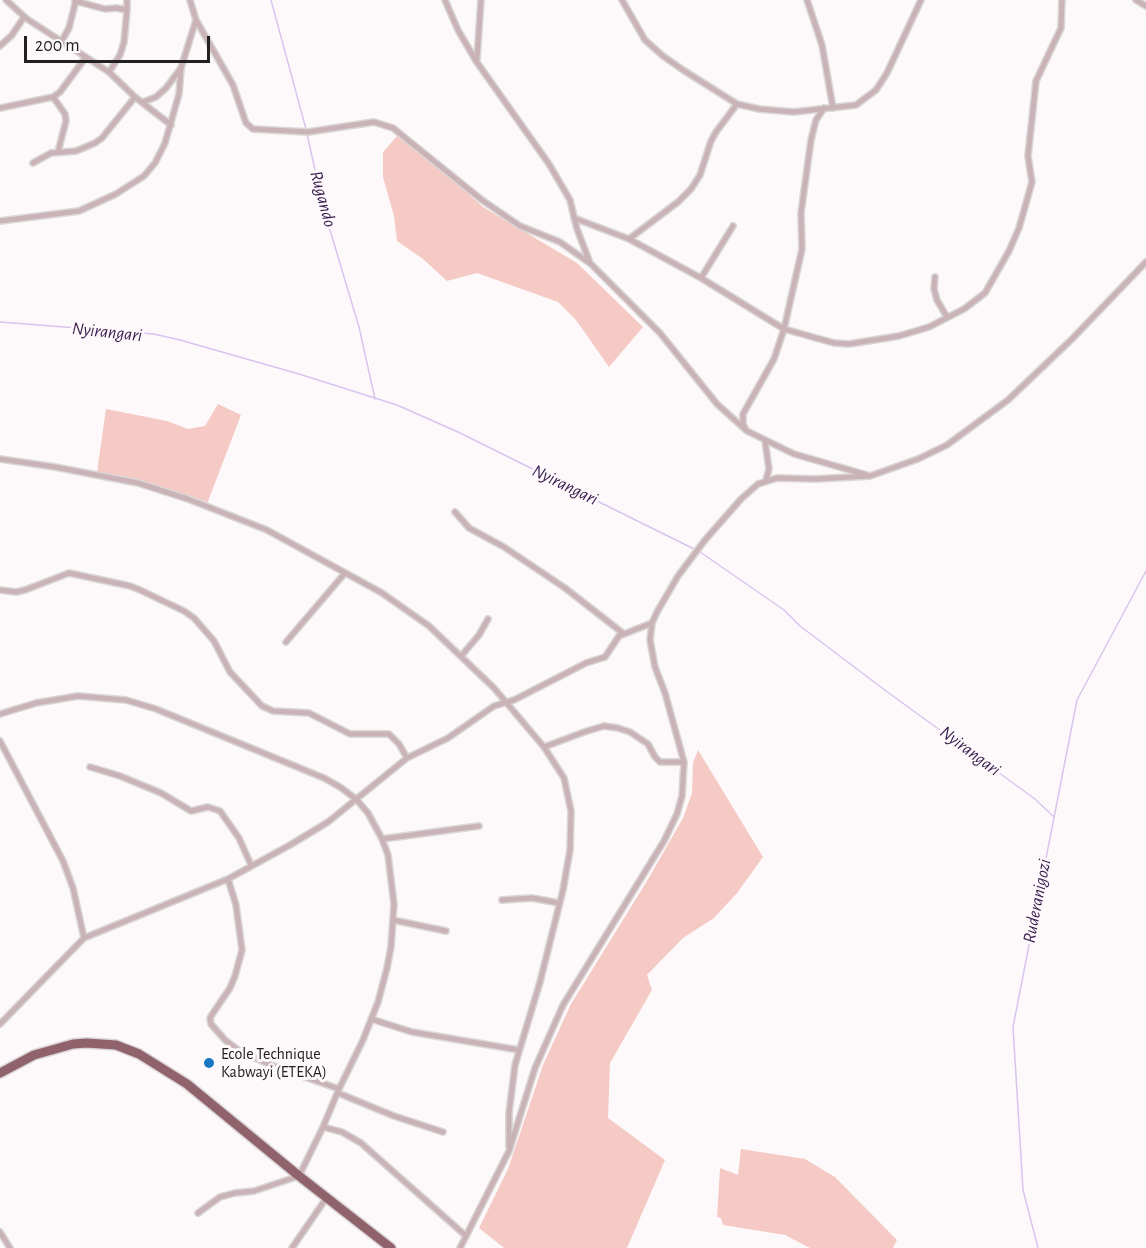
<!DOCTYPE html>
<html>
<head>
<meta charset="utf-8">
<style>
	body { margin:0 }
	#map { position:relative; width:1146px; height:1248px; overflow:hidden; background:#fdf9fb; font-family:"Alegreya Sans",sans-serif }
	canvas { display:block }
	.scale { position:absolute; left:24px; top:36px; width:186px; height:27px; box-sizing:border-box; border:3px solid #222021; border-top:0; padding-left:8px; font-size:18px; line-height:21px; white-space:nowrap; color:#222021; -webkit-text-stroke:4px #fdf9fb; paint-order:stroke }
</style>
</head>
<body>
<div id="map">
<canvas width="1146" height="1248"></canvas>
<div class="scale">200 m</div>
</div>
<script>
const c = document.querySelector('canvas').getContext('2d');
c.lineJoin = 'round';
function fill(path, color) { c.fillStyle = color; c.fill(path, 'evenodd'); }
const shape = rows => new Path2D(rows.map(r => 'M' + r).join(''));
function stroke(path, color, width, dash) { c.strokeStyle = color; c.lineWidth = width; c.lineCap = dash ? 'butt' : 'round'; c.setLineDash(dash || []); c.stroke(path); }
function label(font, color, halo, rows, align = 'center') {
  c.font = font + ' "Alegreya Sans",sans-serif'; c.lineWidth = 6; c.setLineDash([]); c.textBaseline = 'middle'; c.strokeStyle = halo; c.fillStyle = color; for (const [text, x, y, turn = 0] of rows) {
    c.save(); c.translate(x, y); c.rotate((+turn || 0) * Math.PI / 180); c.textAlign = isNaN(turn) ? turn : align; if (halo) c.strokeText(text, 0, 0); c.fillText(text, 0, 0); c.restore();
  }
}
const green = shape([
	[397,136,435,163,483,207,577,263,643,327,609,367,576,320,558,302,477,273,447,281,423,259,397,241,394,216,383,177,383,152],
	[218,404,241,415,207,504,157,486,97,472,106,409,167,421,188,429,205,426],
	[698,750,763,857,737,893,714,918,683,938,647,975,652,990,610,1063,608,1118,665,1160,627,1248,504,1248,479,1228,508,1169,543,1065,571,1004,647,881,683,818,692,793,693,763],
	[741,1149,805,1159,835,1177,897,1240,893,1248,810,1248,785,1235,723,1225,721,1218,717,1217,720,1168,738,1175]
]);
const stream = shape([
	[271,0,306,129],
	[307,134,324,210,359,327,375,399],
	[0,322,154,334,180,340,299,374,397,405,458,432,696,550],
	[700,552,784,610,800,626,886,691,1035,799,1054,817],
	[1038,1248,1023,1190,1013,1027,1077,700,1146,571]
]);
const street = shape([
	[6,0,27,19,109,72,135,97,171,125],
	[127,0,127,10],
	[190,0,196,20,233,85,246,123,253,129,308,132,374,122,393,128,482,200,520,226,560,242,591,264,660,333,717,404,747,431,794,454,867,475],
	[445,0,458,30,476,61,549,164,570,200,577,229,590,263],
	[622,0,645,40,663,56,683,70,737,104,759,109,794,112,856,105,876,90,887,73,921,0],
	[807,0,822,45,833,108],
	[1136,0,1146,6],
	[75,1,105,9,116,8,127,10,124,42,120,55,109,72],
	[61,42,69,28,76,0],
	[0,46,12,35,24,17],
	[477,59,481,0],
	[53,97,65,114,66,121,58,152],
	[143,102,156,97,166,88,181,68,196,20],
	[0,108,53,97,60,92,86,57],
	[33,163,51,153,76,151,95,143,102,138,135,97],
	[574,218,629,239,701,278,784,329,834,343,849,344,899,336,929,327,964,309,985,293,1009,251,1019,228,1032,182,1028,156,1036,81,1061,28,1062,0],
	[0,221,79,211,116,194,144,176,155,163,165,143,179,94,181,68],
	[629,239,678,202,691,189,700,175,711,141,716,132,737,104],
	[935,277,934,289,937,300,947,317],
	[701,278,733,226],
	[746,430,743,424,743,414,774,359,784,329,802,249,801,213,811,140,816,120,824,108],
	[765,441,769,469,766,480],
	[0,459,55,467,138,483,188,499,267,530,382,593,429,626,494,688,544,747,564,778,571,811,570,850,563,890,540,982,515,1065,509,1113,509,1146],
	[455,512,469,528,504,547,565,588,624,634],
	[0,590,16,592,25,590,69,573,130,586,140,590,184,611,194,618,214,641,230,672,262,706,273,711,309,713,350,734,389,734,399,744,407,758],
	[286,642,345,573],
	[462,655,479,635,488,619],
	[0,714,36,703,78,696,126,700,156,709,324,778,340,787,356,799,368,813,382,839,388,855,394,904,391,947,387,968,378,1002,363,1040,339,1089,323,1127,299,1176,254,1191,235,1193,220,1197,198,1213],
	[0,741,63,861,73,888,84,938],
	[544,747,587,731,604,726,618,728,630,732,648,744,655,757,660,762,684,762],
	[90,767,120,776,161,793,191,811,208,807,220,811,239,838,251,865],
	[382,839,479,826],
	[228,879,236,905,242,950,235,976,230,988,213,1013,210,1018,211,1024,225,1040,238,1050,271,1065,339,1089],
	[502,900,532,898,559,903],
	[393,920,446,931],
	[371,1019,412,1032,519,1050],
	[0,1024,84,938,228,879,290,845,328,822,407,758,448,738,494,706,514,700,586,663,605,657,619,636,652,623],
	[338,1093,394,1116,443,1132],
	[323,1127,342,1132,361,1143,466,1236],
	[0,1232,10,1248],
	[292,1248,327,1197],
	[460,1248,509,1151,535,1068,563,1005,664,841,677,814,682,796,684,762,665,693,655,667,650,640,652,623,657,612,678,576,705,540,741,499,758,484,777,478,815,479,870,476,918,459,947,445,1008,400,1072,339,1146,262]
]);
const highway = shape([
	[0,1073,34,1055,73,1044,87,1043,116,1045,139,1054,187,1084,299,1176,391,1248]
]);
const markers = [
	[209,1063,6,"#1878c4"]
];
const poiNames = [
	["Ecole Technique",221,1054],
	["Kabwayi (ETEKA)",221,1072]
];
const waterNames = [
	["Rugando",323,199,75],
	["Nyirangari",107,332,6],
	["Nyirangari",565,485,26],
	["Nyirangari",970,751,37],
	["Ruderanigozi",1037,901,-79]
];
fill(green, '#f5cac5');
stroke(stream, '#d9c4ed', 1.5);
stroke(street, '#dad6d8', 8);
stroke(highway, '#dad6d8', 12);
stroke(street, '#cab3b7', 5);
stroke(highway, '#90626b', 9);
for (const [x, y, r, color] of markers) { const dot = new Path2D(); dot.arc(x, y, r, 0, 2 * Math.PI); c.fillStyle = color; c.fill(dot); stroke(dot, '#fdf9fb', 2); }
label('16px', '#222021', '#fdf9fb', poiNames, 'left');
label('italic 18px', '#391d4f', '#fdf9fb', waterNames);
</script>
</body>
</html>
